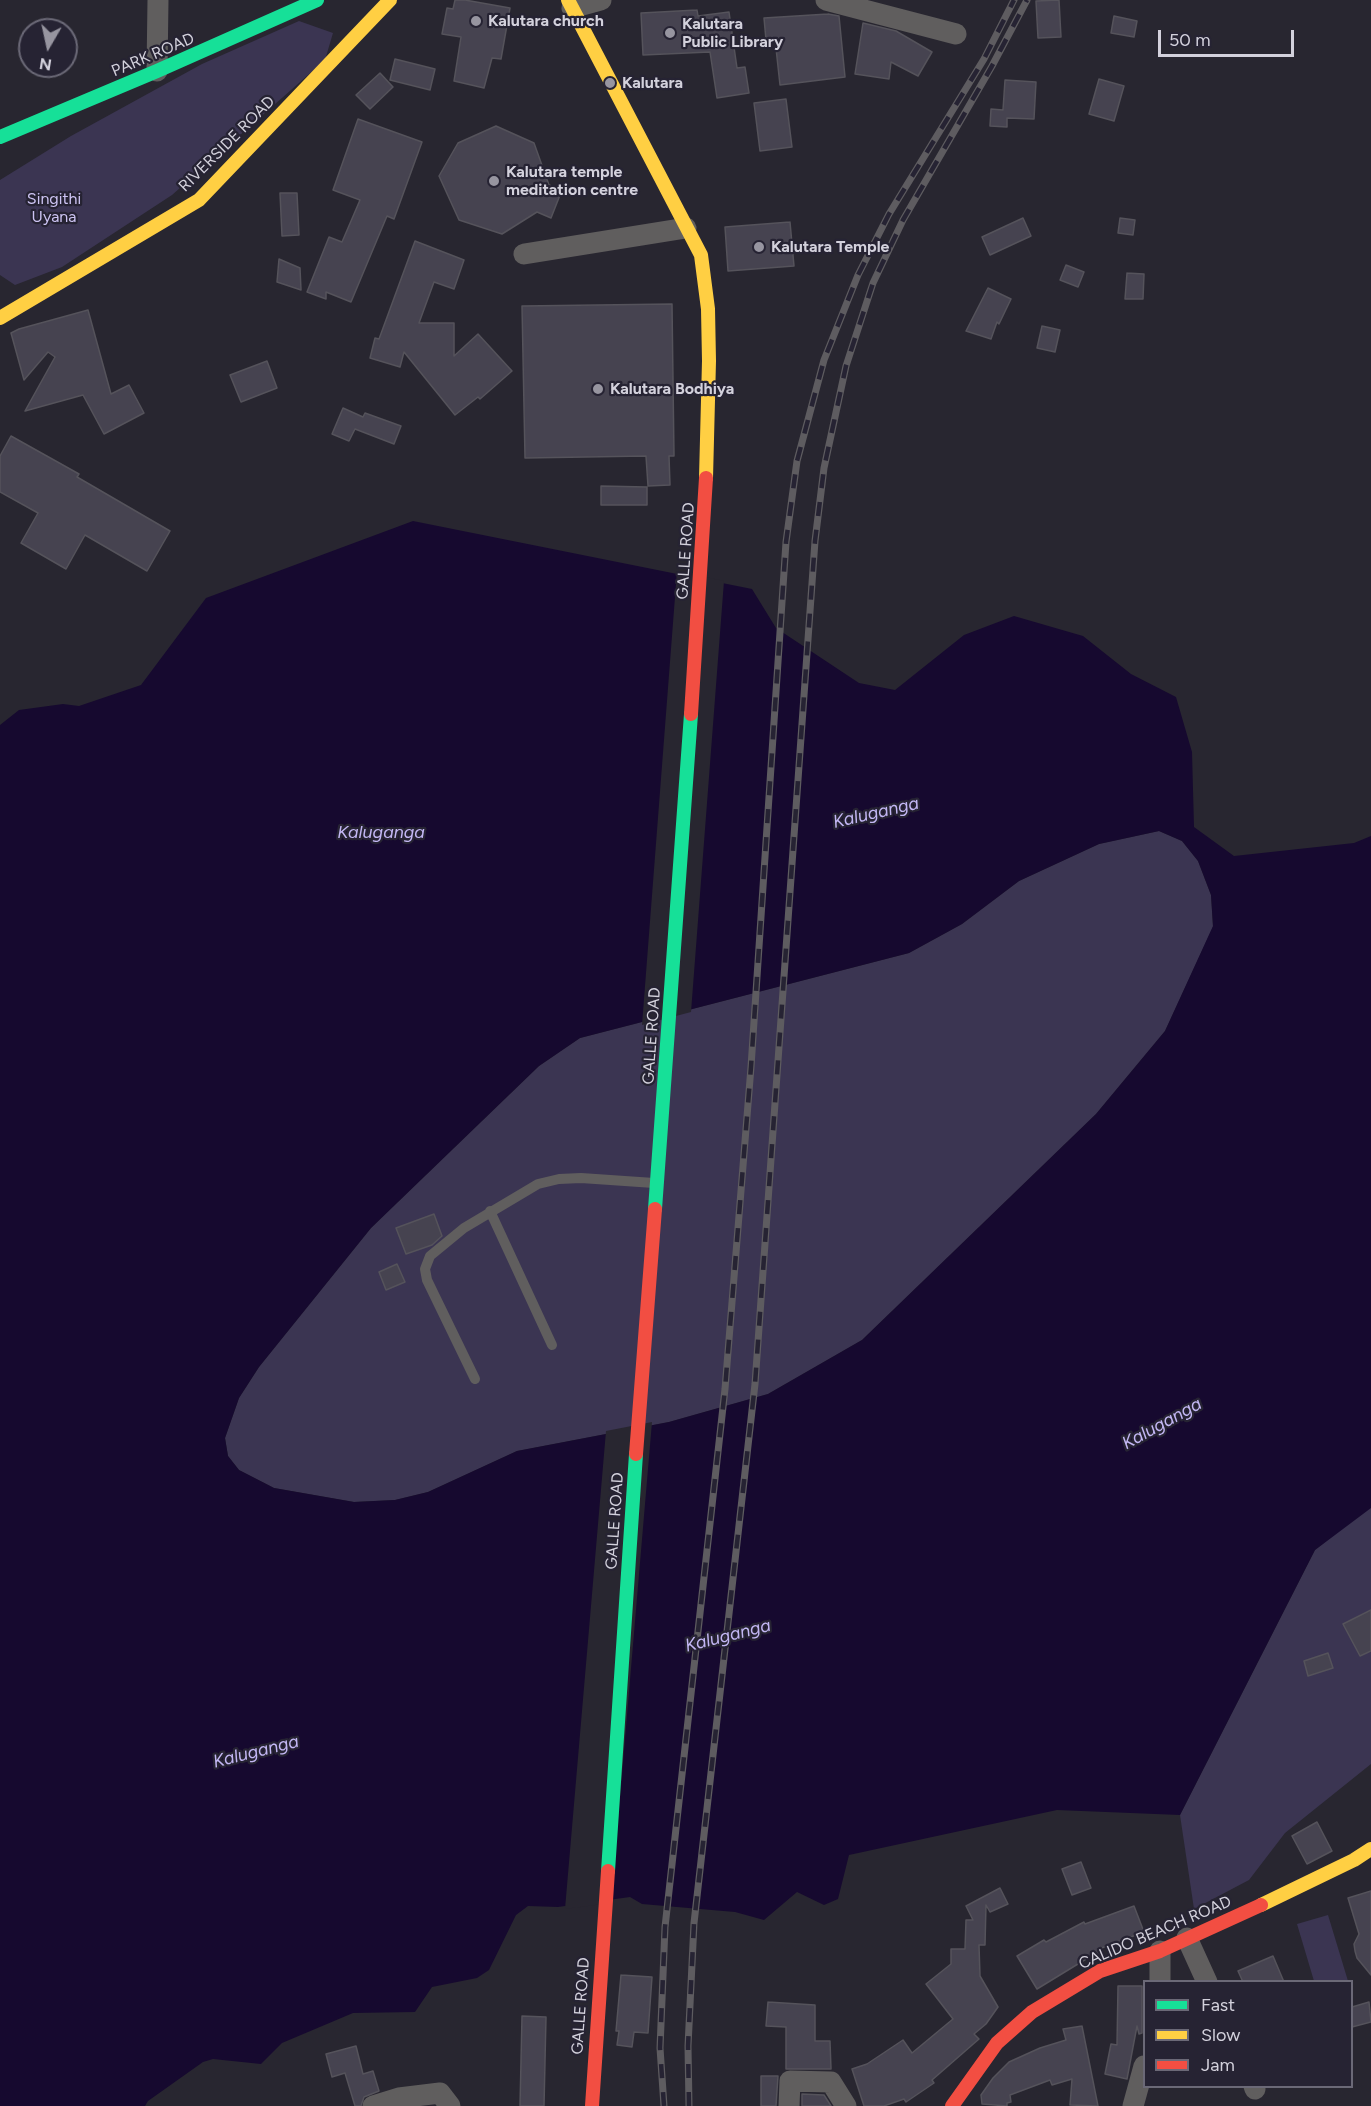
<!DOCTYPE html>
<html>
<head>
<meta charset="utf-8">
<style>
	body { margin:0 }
	#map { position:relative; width:1371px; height:2106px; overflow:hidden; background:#282630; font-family:Figtree,sans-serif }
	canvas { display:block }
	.legend { position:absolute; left:1143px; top:1980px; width:210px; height:108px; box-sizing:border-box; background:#262333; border:2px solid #6b6977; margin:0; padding:8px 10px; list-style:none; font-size:18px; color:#d3d1dc }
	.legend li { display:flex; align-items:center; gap:12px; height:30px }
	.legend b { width:30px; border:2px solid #6b6977 }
	.north { position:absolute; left:18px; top:18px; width:60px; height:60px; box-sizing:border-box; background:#262333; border:2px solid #6b6977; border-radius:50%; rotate:189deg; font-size:16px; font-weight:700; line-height:24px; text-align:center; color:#d3d1dc }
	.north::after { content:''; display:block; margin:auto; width:21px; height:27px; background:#9795a0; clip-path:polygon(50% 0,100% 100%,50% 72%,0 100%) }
	.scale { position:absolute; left:1158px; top:30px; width:136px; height:27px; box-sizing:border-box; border:3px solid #d3d1dc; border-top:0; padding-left:8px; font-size:18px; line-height:21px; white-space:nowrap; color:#d3d1dc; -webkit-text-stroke:4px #262333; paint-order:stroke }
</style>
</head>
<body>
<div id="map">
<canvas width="1371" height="2106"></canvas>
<ul class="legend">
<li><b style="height:8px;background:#16e098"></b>Fast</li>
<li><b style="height:8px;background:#ffcf43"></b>Slow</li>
<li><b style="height:8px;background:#f24e42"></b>Jam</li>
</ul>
<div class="north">N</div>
<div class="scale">50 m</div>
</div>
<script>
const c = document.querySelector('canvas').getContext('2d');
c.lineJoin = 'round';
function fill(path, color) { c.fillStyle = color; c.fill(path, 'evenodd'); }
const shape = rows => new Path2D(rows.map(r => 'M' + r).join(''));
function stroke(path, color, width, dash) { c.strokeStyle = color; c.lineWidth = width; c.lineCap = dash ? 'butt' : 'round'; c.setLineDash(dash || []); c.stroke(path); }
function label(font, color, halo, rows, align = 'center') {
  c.font = font + ' Figtree,sans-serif'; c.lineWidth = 4.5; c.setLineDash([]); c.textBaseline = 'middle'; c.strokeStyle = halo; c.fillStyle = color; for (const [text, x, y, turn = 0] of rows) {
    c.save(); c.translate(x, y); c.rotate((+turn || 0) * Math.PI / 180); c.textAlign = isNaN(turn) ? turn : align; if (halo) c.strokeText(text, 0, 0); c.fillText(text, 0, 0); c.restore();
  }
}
const green = shape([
	[299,21,333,33,325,60,172,195,62,267,15,285,0,275,0,180,71,136,202,64],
	[1159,831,1182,841,1198,861,1211,895,1213,927,1165,1031,1096,1114,862,1340,768,1394,669,1422,517,1451,428,1492,395,1500,354,1502,274,1488,239,1470,228,1456,225,1438,239,1398,259,1367,371,1228,539,1066,580,1038,909,953,962,924,1019,881,1099,844],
	[1371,1505,1371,1764,1285,1833,1249,1880,1194,1909,1180,1815,1315,1550],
	[1328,1915,1348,1981,1314,1981,1297,1924]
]);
const water = shape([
	[413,521,752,589,776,628,859,683,895,690,964,635,1014,616,1083,636,1131,674,1176,697,1192,752,1194,827,1234,856,1354,843,1371,836,1371,1508,1315,1550,1180,1815,1057,1810,849,1855,838,1899,824,1905,797,1892,764,1920,735,1912,642,1904,630,1897,558,1907,528,1906,516,1915,489,1970,477,1978,432,1987,415,2012,353,2013,282,2043,261,2064,213,2059,203,2062,148,2101,145,2106,0,2106,0,725,19,710,63,704,79,706,141,685,206,598],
	[1159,831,1182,841,1198,861,1211,895,1213,926,1165,1031,1096,1114,862,1340,768,1394,669,1422,517,1451,428,1492,395,1500,354,1502,274,1488,239,1470,228,1456,225,1438,239,1398,259,1367,371,1228,539,1066,580,1038,909,953,962,924,1019,881,1099,844]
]);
const pier = shape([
	[677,571,724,581,691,1012,642,1025],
	[652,1422,611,1903,565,1909,606,1431]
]);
const building = shape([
	[455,0,465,0,510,8,501,59,492,58,484,88,454,81,461,37,442,34,447,8,453,9,455,0],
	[1059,0,1061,37,1038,38,1036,1,1059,0],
	[697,10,698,16,729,12,737,68,745,67,749,93,717,98,710,52,643,55,641,13,697,10],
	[828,14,839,16,845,77,780,85,775,39,766,40,764,18,828,14],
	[1114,16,1137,21,1134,37,1111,33,1114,16],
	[863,23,896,31,932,52,918,76,891,62,889,79,855,74,863,23],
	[395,59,435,69,430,90,390,80,395,59],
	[380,73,393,87,370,109,356,95,380,73],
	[1099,79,1124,86,1114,121,1089,114,1099,79],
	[1005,80,1036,82,1034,119,1007,118,1007,127,990,126,991,109,1003,110,1005,80],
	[786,99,792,147,760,151,754,103,786,99],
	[358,119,422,142,394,219,387,216,351,302,326,292,326,299,307,292,329,237,342,242,360,200,333,190,358,119],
	[496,126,534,143,549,185,562,190,551,218,537,212,502,234,459,220,439,176,458,143,496,126],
	[280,193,297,193,299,235,282,236,280,193],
	[1023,218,1031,236,990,255,982,237,1023,218],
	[1120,218,1135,220,1133,235,1118,233,1120,218],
	[790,222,794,266,728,271,725,227,790,222],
	[415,241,464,260,454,289,434,282,419,323,454,323,454,356,478,334,512,371,480,399,478,397,455,415,404,352,400,367,370,358,375,338,379,339,415,241],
	[279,259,300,268,301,290,277,282,279,259],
	[1066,265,1084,272,1078,287,1060,280,1066,265],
	[1127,273,1144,274,1143,299,1125,299,1127,273],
	[988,288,1011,299,999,324,997,322,991,339,966,331,988,288],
	[672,304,674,456,669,456,670,485,648,486,646,456,525,458,522,306,672,304],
	[88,310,111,394,129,385,144,413,104,434,83,395,25,411,55,357,48,352,24,380,11,333,19,329,88,310],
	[1042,326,1060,330,1055,352,1037,348,1042,326],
	[267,361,277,388,241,402,230,375,267,361],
	[343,408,363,417,365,413,401,426,394,444,355,429,349,441,332,434,343,408],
	[11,436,79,474,77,477,170,531,147,571,85,535,66,569,21,543,38,513,0,492,0,456,11,436],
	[601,486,647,487,647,505,601,505,601,486],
	[434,1214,442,1236,432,1245,406,1254,396,1228,434,1214],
	[397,1264,405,1282,386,1290,379,1272,397,1264],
	[1371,1610,1371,1651,1360,1656,1343,1624,1371,1610],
	[1328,1653,1333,1668,1308,1676,1304,1661,1328,1653],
	[1317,1822,1332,1851,1307,1864,1292,1836,1317,1822],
	[1081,1862,1091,1888,1072,1895,1062,1869,1081,1862],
	[1000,1888,1008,1904,990,1912,986,1905,985,1945,979,1945,980,1976,998,2007,986,2024,974,2034,979,2039,932,2080,934,2083,906,2102,904,2099,884,2106,864,2106,852,2069,867,2064,903,2040,912,2053,953,2019,926,1984,951,1964,951,1949,965,1949,966,1920,973,1920,966,1906,1000,1888],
	[1371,1891,1371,1975,1357,1958,1355,1951,1354,1944,1359,1934,1348,1898,1371,1891],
	[1134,1906,1144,1932,1099,1949,1101,1953,1091,1956,1037,1989,1017,1956,1044,1940,1046,1942,1084,1922,1085,1924,1134,1906],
	[1273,1956,1284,1982,1243,1982,1238,1971,1273,1956],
	[621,1975,652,1977,648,2033,634,2032,632,2047,617,2045,619,2031,616,2031,621,1975],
	[1118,1986,1142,1986,1142,2033,1139,2034,1137,2026,1127,2079,1105,2074,1111,2044,1117,2045,1118,1986],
	[768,2002,815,2005,815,2041,830,2041,831,2069,786,2069,786,2027,766,2026,768,2002],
	[1369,2002,1371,2022,1352,2027,1352,2007,1369,2002],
	[522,2016,546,2017,544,2106,520,2106,522,2016],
	[1082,2026,1098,2106,1070,2105,1072,2079,1052,2085,1050,2080,1010,2095,1011,2102,1007,2103,1007,2106,982,2104,981,2095,993,2078,1009,2062,1040,2048,1066,2040,1063,2029,1082,2026],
	[356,2046,363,2074,373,2071,379,2091,364,2097,361,2106,355,2106,345,2073,332,2077,326,2054,356,2046],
	[761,2076,778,2076,776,2106,761,2106,761,2076],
	[802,2094,824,2095,831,2106,802,2106,802,2094]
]);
const lane = shape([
	[490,1211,552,1345],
	[475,1379,427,1280,425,1269,430,1256,464,1228,538,1184,559,1179,581,1178,654,1183]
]);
const street = shape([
	[826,0,956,34],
	[572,8,601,0],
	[157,71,158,0],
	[524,254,686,228],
	[1187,1938,1207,1982],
	[1160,1982,1160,1951],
	[1254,2086,1255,2089],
	[373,2106,399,2098,440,2093,450,2106],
	[789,2106,790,2081,831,2082,846,2106],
	[1133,2106,1144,2066]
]);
const fast = shape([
	[0,137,157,71,317,0],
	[655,1209,691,714],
	[608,1871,636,1454]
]);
const slow = shape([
	[568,0,701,255,708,309,709,361,706,478],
	[0,318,199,200,390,0],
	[1261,1905,1354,1860,1371,1849]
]);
const jam = shape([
	[691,714,706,478],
	[636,1454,655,1209],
	[592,2106,608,1871],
	[952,2106,997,2043,1032,2012,1100,1971,1160,1951,1261,1905]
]);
const rail = shape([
	[664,2106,660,2048,665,1927,725,1389,751,1067,786,542,797,461,824,360,858,275,889,214,984,59,1014,0],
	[689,2106,688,2046,694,1923,755,1384,815,541,824,468,846,366,873,283,903,220,992,66,1027,0]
]);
const markers = [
	[476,21,6,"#9795a0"],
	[670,33,6,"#9795a0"],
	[610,83,6,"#9795a0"],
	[494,181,6,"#9795a0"],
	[759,247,6,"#9795a0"],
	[598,389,6,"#9795a0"]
];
const poiNames = [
	["Kalutara church",488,21],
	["Kalutara",682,24],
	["Public Library",682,42],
	["Kalutara",622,83],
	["Kalutara temple",506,172],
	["meditation centre",506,190],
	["Kalutara Temple",771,247],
	["Kalutara Bodhiya",610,389]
];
const streetNames = [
	["PARK ROAD",153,55,-23],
	["RIVERSIDE ROAD",227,144,-45],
	["GALLE ROAD",686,551,-86],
	["GALLE ROAD",652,1036,-86],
	["GALLE ROAD",615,1521,-86],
	["CALIDO BEACH ROAD",1155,1933,-23],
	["GALLE ROAD",581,2006,-86]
];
const parkNames = [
	["Singithi",54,199],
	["Uyana",54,217]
];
const waterNames = [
	["Kaluganga",876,813,-13],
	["Kaluganga",381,833],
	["Kaluganga",1162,1424,-29],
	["Kaluganga",728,1636,-14],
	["Kaluganga",256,1752,-14]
];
fill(green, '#3b3552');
fill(water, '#16092f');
fill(pier, '#282630');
fill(building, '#464350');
stroke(building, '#55535b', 1.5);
stroke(lane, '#605e5e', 10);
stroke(street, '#605e5e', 21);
stroke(fast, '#16e098', 14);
stroke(slow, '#ffcf43', 14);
stroke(jam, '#f24e42', 14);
stroke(rail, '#5e5c60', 7);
stroke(rail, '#262333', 4.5, [14]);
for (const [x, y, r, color] of markers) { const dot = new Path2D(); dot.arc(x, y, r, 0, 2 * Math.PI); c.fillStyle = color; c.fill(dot); stroke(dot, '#262333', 2); }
label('bold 16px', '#d3d1dc', '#262333', poiNames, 'left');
label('16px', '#d3d1dc', '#262333', streetNames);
label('16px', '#cdc4f3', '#262333', parkNames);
label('italic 18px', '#c3b7f4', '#262333', waterNames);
</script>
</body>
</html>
